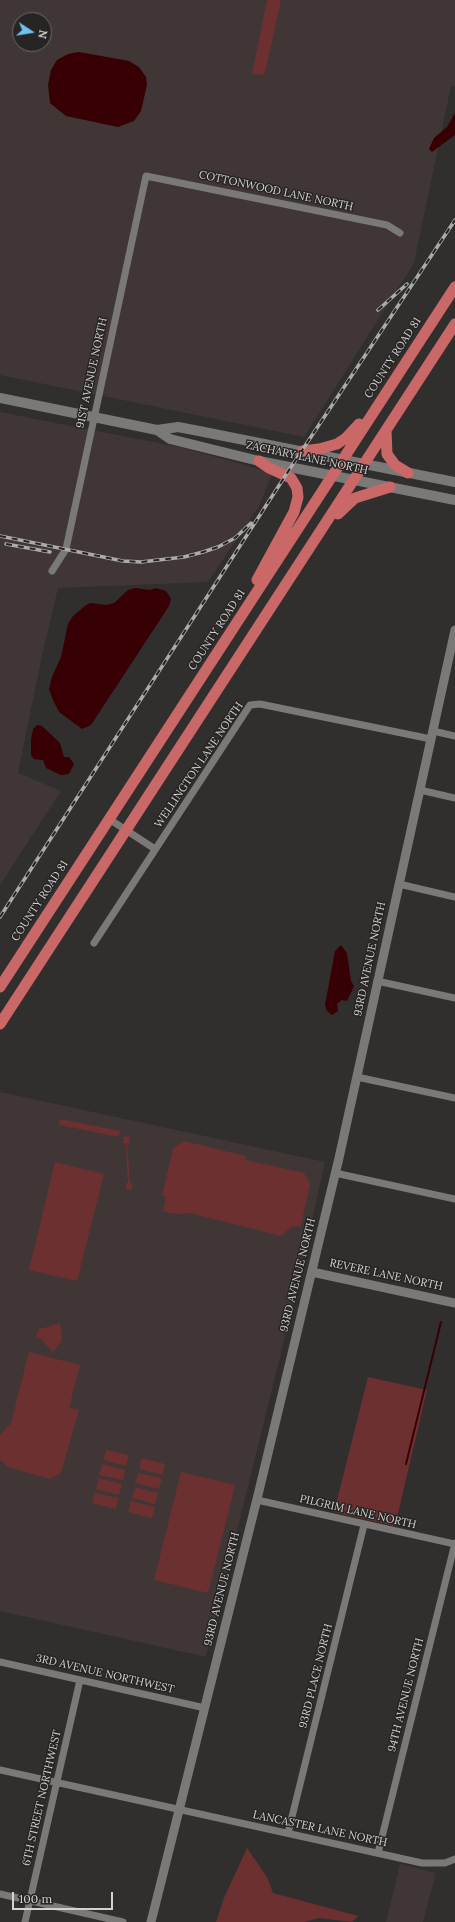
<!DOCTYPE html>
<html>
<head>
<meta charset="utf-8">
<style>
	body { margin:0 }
	#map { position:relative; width:455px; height:1922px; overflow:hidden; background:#312e2e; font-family:Lora,serif }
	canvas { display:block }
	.north { position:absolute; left:12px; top:12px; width:40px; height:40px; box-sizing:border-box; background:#272424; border:1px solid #6c6969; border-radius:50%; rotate:102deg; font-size:11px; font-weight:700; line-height:16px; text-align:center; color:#d3d1d1 }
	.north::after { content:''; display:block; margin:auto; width:14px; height:18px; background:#6ec2f3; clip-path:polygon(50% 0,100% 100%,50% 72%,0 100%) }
	.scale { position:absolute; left:12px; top:1892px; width:101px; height:18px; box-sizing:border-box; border:2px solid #d3d1d1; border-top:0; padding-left:5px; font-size:12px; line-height:14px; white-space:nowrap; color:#d3d1d1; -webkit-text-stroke:3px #272424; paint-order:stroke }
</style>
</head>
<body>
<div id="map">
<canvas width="455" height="1922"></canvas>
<div class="north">N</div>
<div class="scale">100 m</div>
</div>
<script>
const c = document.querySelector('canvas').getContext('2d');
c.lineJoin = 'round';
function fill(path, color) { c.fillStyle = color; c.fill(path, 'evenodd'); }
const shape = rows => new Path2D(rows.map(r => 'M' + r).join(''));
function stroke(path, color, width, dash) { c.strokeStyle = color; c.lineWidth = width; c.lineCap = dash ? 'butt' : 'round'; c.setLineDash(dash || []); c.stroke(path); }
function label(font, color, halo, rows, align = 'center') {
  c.font = font + ' Lora,serif'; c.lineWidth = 3; c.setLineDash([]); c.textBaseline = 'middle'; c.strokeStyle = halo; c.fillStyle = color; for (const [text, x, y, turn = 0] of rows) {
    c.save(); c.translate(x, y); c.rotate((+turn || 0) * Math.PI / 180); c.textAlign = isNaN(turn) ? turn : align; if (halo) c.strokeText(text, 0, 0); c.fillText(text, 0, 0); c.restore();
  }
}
const built = shape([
	[0,0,455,0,455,87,451,86,414,263,304,437,0,375],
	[20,20,44,20,44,44,20,44],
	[0,412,184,448,273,473,259,506,208,582,58,588,42,656,18,773,61,791,0,885],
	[0,1092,325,1162,296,1292,206,1657,0,1611],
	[400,1864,436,1873,423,1922,386,1922]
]);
const green = shape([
	[267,0,281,0,265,73,263,75,252,74],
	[60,1119,120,1131,119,1137,59,1125],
	[129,1136,130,1143,127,1143,130,1183,132,1183,132,1190,126,1190,126,1183,128,1183,126,1144,123,1143,123,1137],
	[184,1141,246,1156,246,1160,304,1173,310,1183,301,1226,291,1227,281,1236,190,1213,181,1214,163,1212,166,1197,162,1196,173,1148],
	[55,1162,104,1174,77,1281,29,1270],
	[60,1323,62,1332,61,1342,53,1352,41,1339,36,1337,39,1328,44,1328],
	[29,1352,80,1365,69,1408,79,1410,61,1473,50,1479,8,1467,0,1460,0,1435,11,1423],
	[368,1377,427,1390,395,1526,334,1512],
	[106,1450,129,1455,126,1466,103,1460],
	[142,1458,165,1464,163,1475,139,1469],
	[102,1464,125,1470,123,1480,99,1475],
	[181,1472,235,1485,208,1593,154,1580],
	[138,1473,162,1478,159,1489,135,1483],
	[98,1478,122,1484,119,1495,96,1489],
	[135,1487,158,1493,155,1504,132,1498],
	[95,1493,118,1498,116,1509,92,1503],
	[131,1501,155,1507,152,1518,128,1512],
	[247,1848,267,1877,273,1893,358,1916,352,1922,319,1918,304,1922,216,1922,224,1898]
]);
const water = shape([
	[79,52,129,61,139,67,146,77,147,85,141,111,134,121,118,127,66,116,50,103,48,85,51,70,57,60,68,54],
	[455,113,455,135,432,152,429,149,434,138,447,127],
	[135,588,150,590,156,588,166,591,171,599,169,606,91,725,82,729,59,712,53,700,49,689,52,677,61,657,68,624,73,616,86,605,91,603,106,605,114,603,128,590],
	[37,725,42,726,60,743,64,757,69,757,72,761,74,764,69,774,61,775,46,768,43,760,34,759,31,755,31,740,33,729],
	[341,945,347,953,351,981,354,986,347,1001,342,1000,337,1004,338,1011,332,1015,327,1011,325,1005,335,951]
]);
const stream = shape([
	[406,1464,441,1322]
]);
const minor = shape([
	[52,571,66,549,146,176,387,225,400,233],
	[433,731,455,736],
	[420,790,455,798],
	[109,819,155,849],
	[399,884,455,897],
	[94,943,250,705,260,704,431,739],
	[377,981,455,998],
	[357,1077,455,1098],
	[335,1173,455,1199],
	[257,1500,455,1544],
	[0,1662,205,1708],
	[0,1770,422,1863,445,1863,455,1859],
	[288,1833,364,1525],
	[378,1853,455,1543],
	[0,1894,123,1922],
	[25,1922,80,1680]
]);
const tertiary = shape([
	[312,1272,455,1303],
	[151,1922,258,1495,339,1158,455,630]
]);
const secondary = shape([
	[0,398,157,430,178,427,199,431,455,482],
	[157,430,170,439,259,461,455,500]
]);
const trunk = shape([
	[386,430,387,454,395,465,408,473],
	[302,451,319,449,337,444,346,438,359,424],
	[338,514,355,498,390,487],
	[257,580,294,512,298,497,297,488,291,478,269,468,259,461],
	[0,987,455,287],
	[0,1024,455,324]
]);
const rail = shape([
	[378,310,407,284],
	[0,536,123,561,141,562,184,557,203,552,218,547,235,538,251,523],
	[6,544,50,552],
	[0,917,291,467,455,220]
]);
const streetNames = [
	["COTTONWOOD LANE NORTH",276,191,12],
	["COUNTY ROAD 81",393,358,-57],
	["91ST AVENUE NORTH",92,373,-78],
	["ZACHARY LANE NORTH",307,458,12],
	["COUNTY ROAD 81",217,630,-57],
	["WELLINGTON LANE NORTH",199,765,-56],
	["COUNTY ROAD 81",40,901,-57],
	["93RD AVENUE NORTH",370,959,-78],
	["93RD AVENUE NORTH",298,1275,-76],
	["REVERE LANE NORTH",386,1275,12],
	["PILGRIM LANE NORTH",358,1512,13],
	["93RD AVENUE NORTH",222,1589,-76],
	["3RD AVENUE NORTHWEST",105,1674,13],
	["93RD PLACE NORTH",316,1676,-76],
	["94TH AVENUE NORTH",406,1695,-76],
	["6TH STREET NORTHWEST",42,1798,-77],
	["LANCASTER LANE NORTH",320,1829,12]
];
fill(built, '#403635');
fill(green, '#6c3030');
fill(water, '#370004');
stroke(stream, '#370004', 2);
stroke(minor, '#7b7878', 7);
stroke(tertiary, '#7b7878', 9);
stroke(secondary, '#7b7878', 10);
stroke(trunk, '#ca6767', 11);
stroke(rail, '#acaaaa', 3.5);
stroke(rail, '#272424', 2, [6]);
label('11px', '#d3d1d1', '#272424', streetNames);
</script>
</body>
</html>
